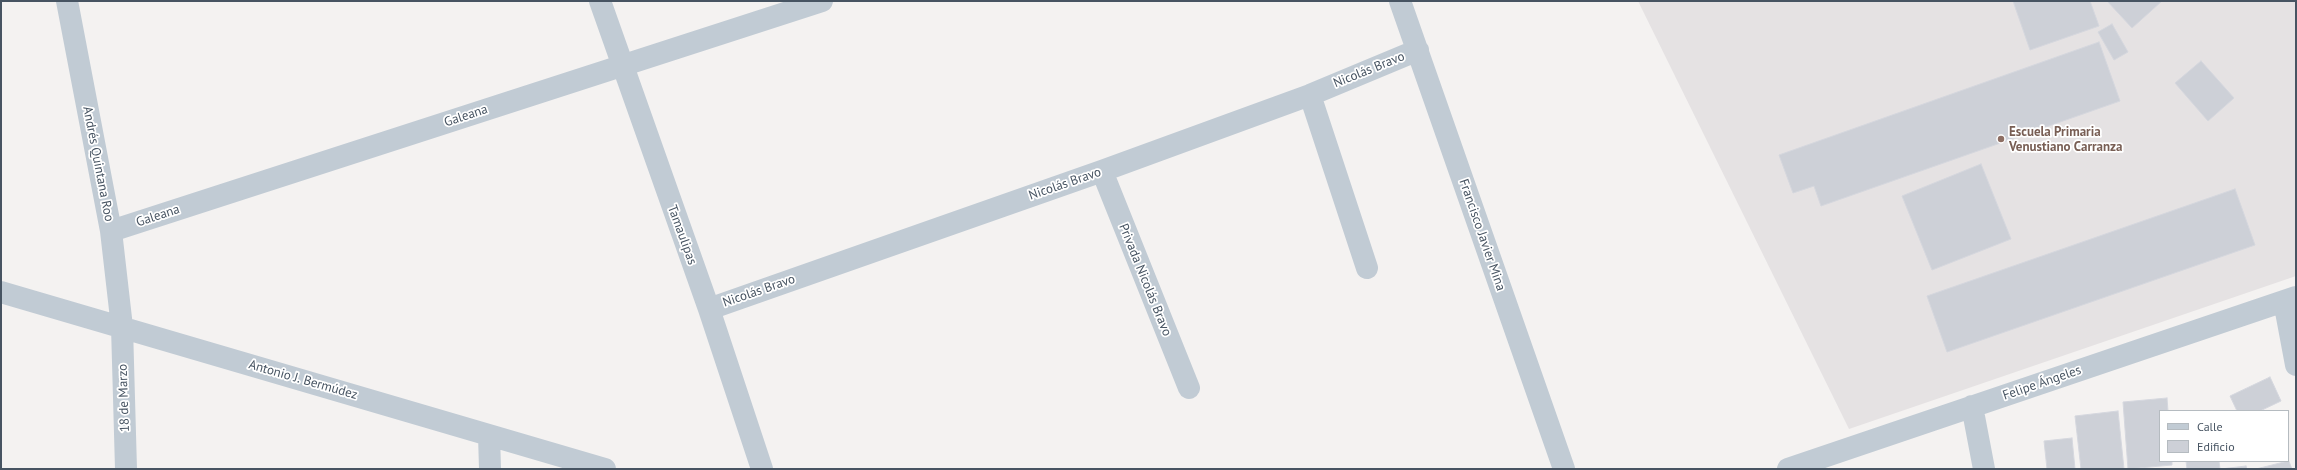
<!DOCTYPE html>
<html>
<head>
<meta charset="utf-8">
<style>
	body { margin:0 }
	#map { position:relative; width:2297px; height:470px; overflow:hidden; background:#f4f2f1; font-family:"PT Sans",sans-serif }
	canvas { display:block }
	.frame { position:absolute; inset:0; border:2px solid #475462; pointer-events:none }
	.legend { position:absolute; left:2159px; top:410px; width:130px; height:52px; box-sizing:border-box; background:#fff; border:1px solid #b5bbc0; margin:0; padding:5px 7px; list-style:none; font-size:12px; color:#475462 }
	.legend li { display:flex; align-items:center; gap:8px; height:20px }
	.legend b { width:20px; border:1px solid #b5bbc0 }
</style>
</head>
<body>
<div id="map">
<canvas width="2297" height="470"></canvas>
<div class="frame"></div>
<ul class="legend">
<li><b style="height:5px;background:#c1cbd4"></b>Calle</li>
<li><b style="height:11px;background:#cdd0d7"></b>Edificio</li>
</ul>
</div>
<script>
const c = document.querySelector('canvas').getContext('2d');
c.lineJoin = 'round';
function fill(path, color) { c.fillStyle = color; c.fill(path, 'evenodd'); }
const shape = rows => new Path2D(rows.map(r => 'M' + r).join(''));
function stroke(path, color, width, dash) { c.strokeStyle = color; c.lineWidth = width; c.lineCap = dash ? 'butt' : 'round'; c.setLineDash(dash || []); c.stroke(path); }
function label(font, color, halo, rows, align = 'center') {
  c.font = font + ' "PT Sans",sans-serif'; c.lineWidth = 3.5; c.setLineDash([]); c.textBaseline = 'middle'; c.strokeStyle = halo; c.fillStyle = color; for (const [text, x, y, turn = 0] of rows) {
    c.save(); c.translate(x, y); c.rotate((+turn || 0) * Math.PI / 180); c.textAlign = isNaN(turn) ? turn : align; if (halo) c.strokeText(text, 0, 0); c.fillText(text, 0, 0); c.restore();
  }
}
const education = shape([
	[1638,1,2296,1,2296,276,1849,429]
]);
const building = shape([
	[2013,1,2090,1,2099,26,2030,50,2013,1],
	[2107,1,2162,1,2132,28,2107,1],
	[2112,24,2128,52,2114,60,2098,32,2112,24],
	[2099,42,2120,101,1821,206,1814,186,1793,193,1779,155,2099,42],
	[2201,61,2234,98,2208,121,2175,83,2201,61],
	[1981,164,2011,239,1932,270,1902,196,1981,164],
	[2235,189,2255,245,1947,352,1927,296,2235,189],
	[2270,377,2281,401,2260,411,2237,411,2230,396,2270,377],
	[2167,398,2168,411,2160,411,2160,461,2172,461,2172,465,2128,469,2123,402,2167,398],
	[2118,411,2124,469,2081,469,2075,416,2118,411],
	[2072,438,2075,469,2047,469,2044,441,2072,438],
	[2288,459,2292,469,2256,469,2288,461,2288,459],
	[2186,461,2219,461,2220,469,2187,469,2186,461],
	[2246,466,2247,469,2221,469,2246,466]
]);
const minor = shape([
	[67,1,111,231,122,327,126,469],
	[600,1,709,309,762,469],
	[1400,1,1564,469],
	[1310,95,1367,268],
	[1102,171,1189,388],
	[111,231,822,1],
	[1,292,605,469],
	[2284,301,2296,365],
	[709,309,1102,171,1310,95,1418,50],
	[1972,406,1984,469],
	[489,435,490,469],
	[1788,469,2296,297]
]);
const markers = [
	[2001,139,4,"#8d6e63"]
];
const streetNames = [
	["Nicolás Bravo",1369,70,-22],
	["Galeana",466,116,-18],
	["Andrés Quintana Roo",98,164,79],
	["Nicolás Bravo",1065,184,-19],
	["Galeana",158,216,-18],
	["Tamaulipas",682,235,70],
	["Francisco Javier Mina",1482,235,71],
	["Privada Nicolás Bravo",1145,280,68],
	["Nicolás Bravo",759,291,-19],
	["Antonio J. Bermúdez",303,380,16],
	["Felipe Ángeles",2042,383,-19],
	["18 de Marzo",124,398,-92]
];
const educationNames = [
	["Escuela Primaria",2009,132],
	["Venustiano Carranza",2009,147]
];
fill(education, '#e5e2e3');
fill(building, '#cdd0d7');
stroke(building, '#d5d7de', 1);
stroke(minor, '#c1cbd4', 22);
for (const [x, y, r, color] of markers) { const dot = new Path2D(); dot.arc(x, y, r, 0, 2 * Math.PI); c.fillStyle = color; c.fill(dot); stroke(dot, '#fff', 1.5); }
label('13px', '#475462', '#fff', streetNames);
label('bold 13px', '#785e54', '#fff', educationNames, 'left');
</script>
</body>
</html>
